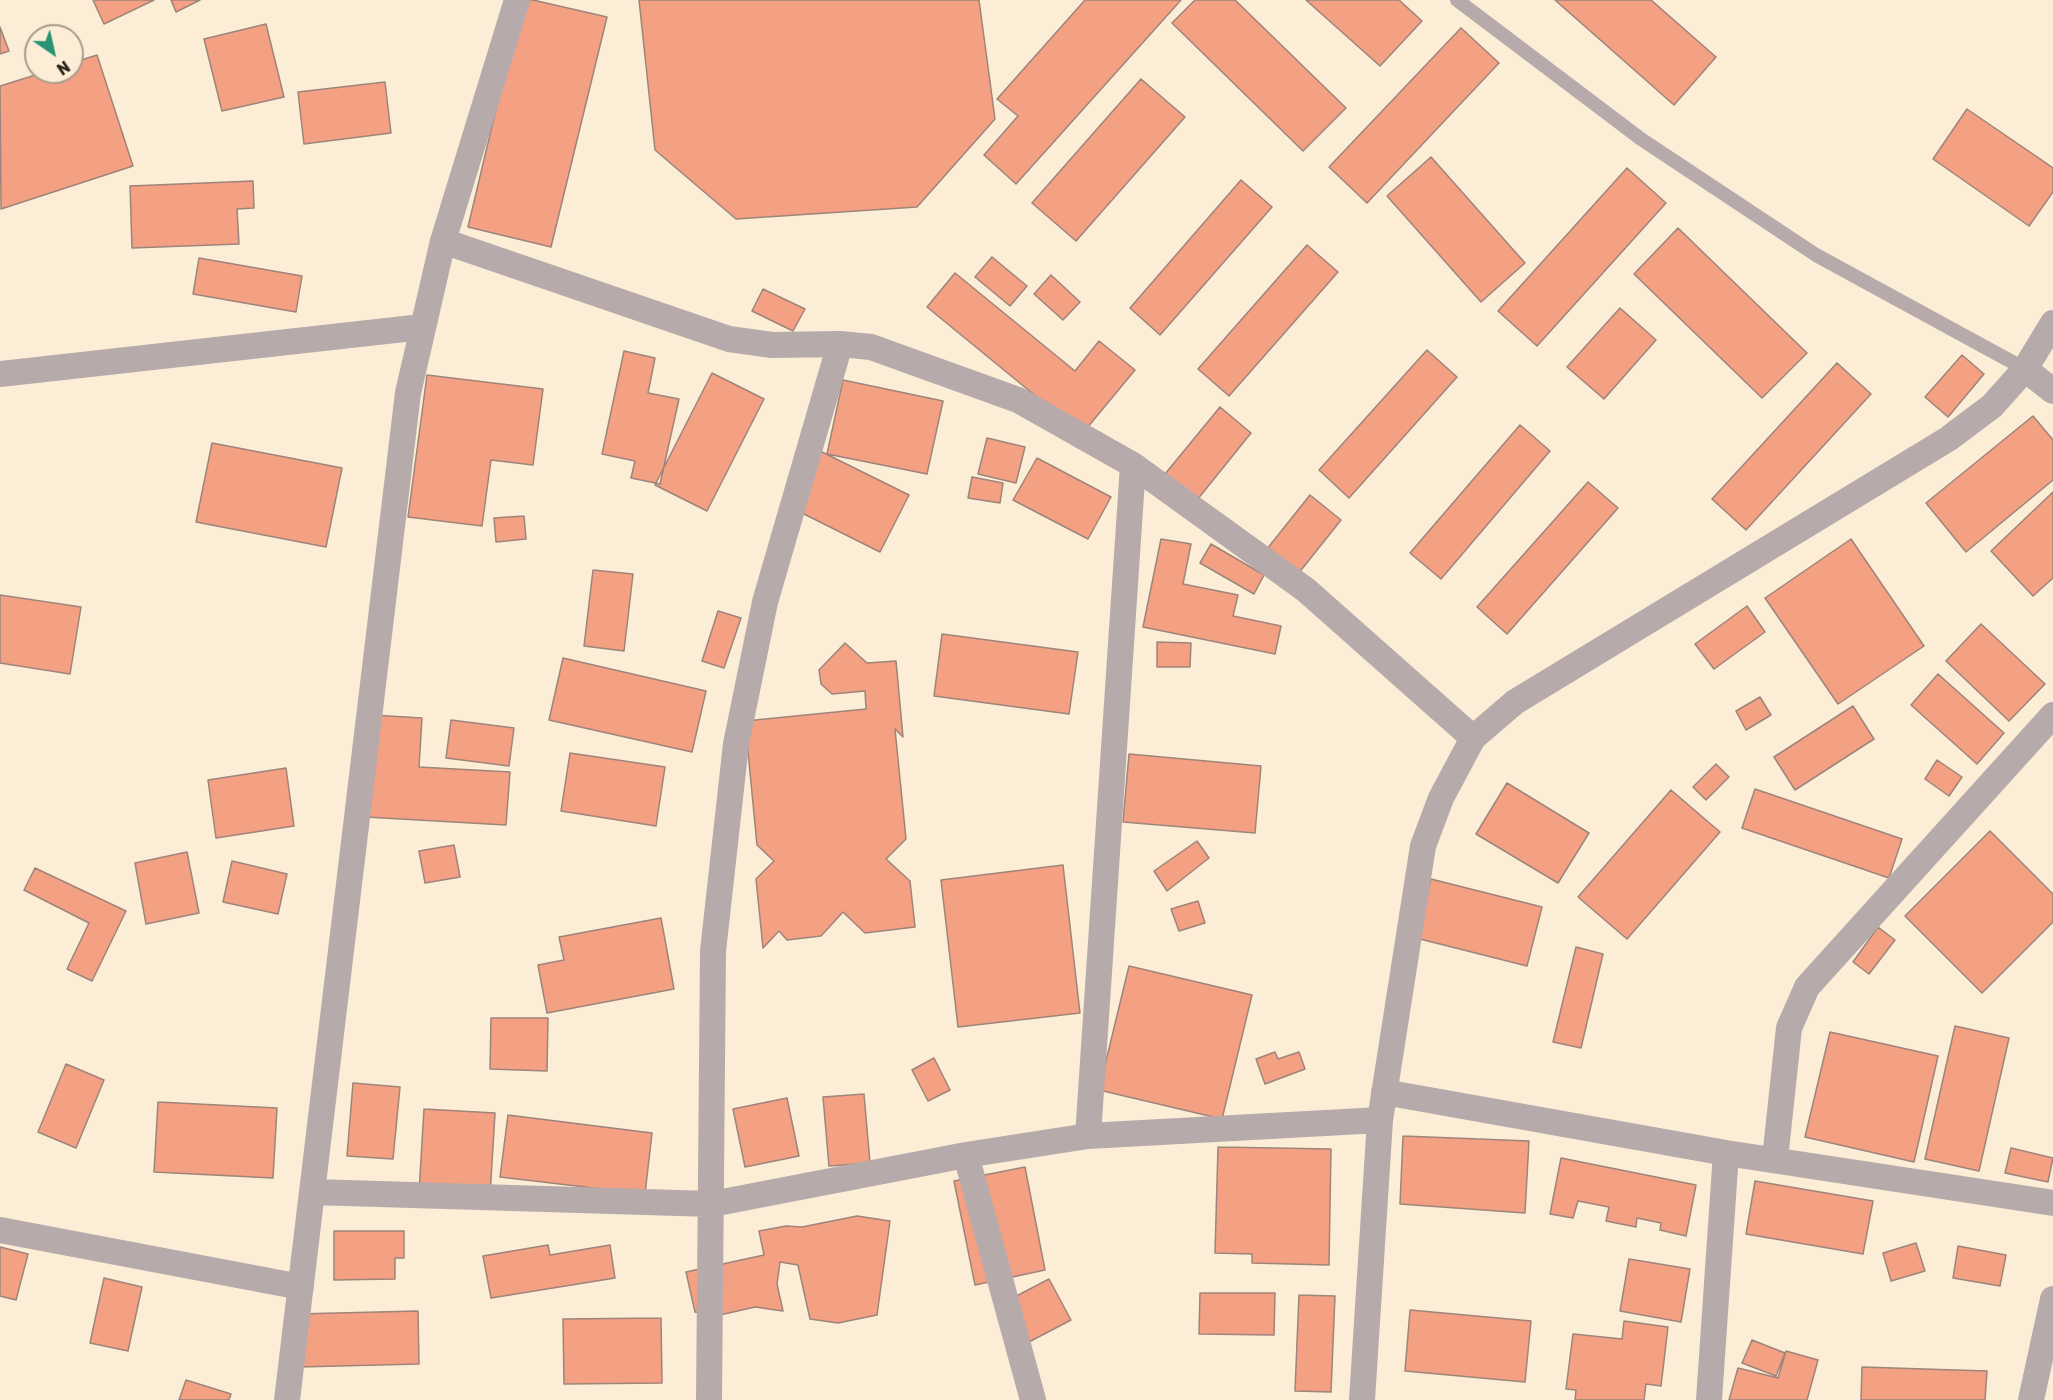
<!DOCTYPE html>
<html>
<head>
<meta charset="utf-8">
<style>
	body { margin:0 }
	#map { position:relative; width:2053px; height:1400px; overflow:hidden; background:#fcedd6; font-family:Rubik,sans-serif }
	canvas { display:block }
	.north { position:absolute; left:24px; top:24px; width:60px; height:60px; box-sizing:border-box; background:#fcedd6; border:2px solid #a89d8c; border-radius:50%; rotate:146deg; font-size:16px; font-weight:700; line-height:24px; text-align:center; color:#2b251d }
	.north::after { content:''; display:block; margin:auto; width:21px; height:27px; background:#289473; clip-path:polygon(50% 0,100% 100%,50% 72%,0 100%) }
</style>
</head>
<body>
<div id="map">
<canvas width="2053" height="1400"></canvas>
<div class="north">N</div>
</div>
<script>
const c = document.querySelector('canvas').getContext('2d');
c.lineJoin = 'round';
function fill(path, color) { c.fillStyle = color; c.fill(path, 'evenodd'); }
const shape = rows => new Path2D(rows.map(r => 'M' + r).join(''));
function stroke(path, color, width, dash) { c.strokeStyle = color; c.lineWidth = width; c.lineCap = dash ? 'butt' : 'round'; c.setLineDash(dash || []); c.stroke(path); }
const building = shape([
	[93,0,154,0,104,24,93,0],
	[171,0,200,0,176,12,171,0],
	[522,0,533,0,607,17,551,247,468,227,522,0],
	[639,0,979,0,995,119,917,207,736,219,655,150,639,0],
	[1085,0,1181,0,1016,184,984,155,1018,116,997,99,1085,0],
	[1195,0,1235,0,1346,108,1303,151,1172,23,1195,0],
	[1306,0,1399,0,1422,21,1380,66,1306,0],
	[1555,0,1651,0,1716,57,1674,105,1555,0],
	[266,24,284,97,222,111,204,39,266,24],
	[0,27,9,51,0,54,0,27],
	[1461,28,1499,63,1367,203,1329,167,1461,28],
	[97,55,133,166,1,209,0,86,45,72,72,72,72,63,97,55],
	[1141,79,1185,117,1076,241,1032,203,1141,79],
	[385,82,391,133,304,144,298,92,385,82],
	[1967,109,2053,168,2053,192,2029,226,1933,159,1967,109],
	[1431,157,1525,263,1481,302,1387,196,1431,157],
	[1627,168,1666,203,1537,346,1498,311,1627,168],
	[1241,180,1272,207,1160,335,1130,308,1241,180],
	[253,181,254,208,237,209,239,244,132,248,130,186,253,181],
	[1678,228,1807,353,1762,398,1634,274,1678,228],
	[1307,245,1338,272,1229,396,1198,369,1307,245],
	[992,257,1027,286,1010,306,975,277,992,257],
	[199,258,302,276,296,312,193,294,199,258],
	[955,273,1075,371,1099,341,1135,370,1082,434,927,307,955,273],
	[1051,275,1080,302,1063,320,1034,294,1051,275],
	[763,289,805,309,793,331,752,311,763,289],
	[1620,308,1656,340,1604,399,1567,367,1620,308],
	[1427,350,1457,377,1349,498,1319,470,1427,350],
	[624,351,655,358,648,393,679,399,660,484,631,478,635,461,602,454,624,351],
	[1962,355,1984,374,1948,417,1925,397,1962,355],
	[1837,363,1871,394,1746,530,1712,499,1837,363],
	[712,373,764,399,707,511,655,485,712,373],
	[427,375,543,389,533,465,491,460,482,526,408,517,427,375],
	[843,380,943,401,927,474,827,454,843,380],
	[1220,407,1251,433,1197,500,1165,474,1220,407],
	[2033,416,2053,440,2053,480,1966,552,1926,503,2033,416],
	[1520,425,1550,451,1441,579,1410,553,1520,425],
	[987,438,1025,447,1016,483,978,474,987,438],
	[212,443,342,468,326,547,196,522,212,443],
	[818,450,909,495,880,552,790,507,818,450],
	[1037,458,1111,497,1088,539,1013,500,1037,458],
	[972,477,1003,483,1000,503,968,498,972,477],
	[1588,482,1618,508,1507,634,1477,607,1588,482],
	[2053,492,2053,578,2033,596,1991,551,2053,492],
	[1310,495,1341,520,1294,579,1263,554,1310,495],
	[524,516,526,539,496,542,494,518,524,516],
	[1161,539,1191,544,1183,584,1238,595,1233,616,1281,626,1275,654,1143,627,1161,539],
	[1851,539,1924,646,1838,704,1765,598,1851,539],
	[1211,544,1264,575,1254,594,1200,563,1211,544],
	[593,570,633,574,624,651,584,646,593,570],
	[0,595,81,607,70,674,0,663,0,595],
	[1747,606,1765,632,1714,669,1695,644,1747,606],
	[718,611,741,618,724,668,702,661,718,611],
	[1981,624,2045,684,2009,721,1946,661,1981,624],
	[942,634,1078,652,1069,714,934,696,942,634],
	[1157,642,1191,643,1190,667,1157,667,1157,642],
	[845,643,867,663,896,661,903,737,895,729,906,839,886,859,910,881,915,927,865,933,843,912,821,936,787,940,779,931,763,948,756,879,774,861,757,845,745,721,866,709,865,691,832,694,821,684,819,670,845,643],
	[563,658,706,691,692,752,549,720,563,658],
	[1938,674,2004,733,1977,764,1911,705,1938,674],
	[1760,697,1771,715,1746,730,1736,711,1760,697],
	[1853,706,1874,739,1795,790,1774,757,1853,706],
	[372,715,422,718,419,767,510,772,506,825,366,817,372,715],
	[451,720,514,728,509,766,446,758,451,720],
	[570,753,665,767,656,826,561,811,570,753],
	[1129,754,1261,766,1255,833,1123,822,1129,754],
	[1937,760,1962,777,1949,796,1925,779,1937,760],
	[1716,764,1729,777,1706,800,1693,787,1716,764],
	[286,768,294,826,216,838,208,780,286,768],
	[1507,783,1589,833,1558,883,1476,834,1507,783],
	[1755,789,1902,839,1889,878,1742,828,1755,789],
	[1671,790,1720,832,1627,939,1578,897,1671,790],
	[1990,831,2053,894,2053,922,1982,993,1905,916,1990,831],
	[1197,841,1209,858,1167,891,1154,871,1197,841],
	[454,845,460,877,425,883,419,851,454,845],
	[187,852,199,913,146,924,135,863,187,852],
	[232,861,287,874,278,914,223,902,232,861],
	[1063,865,1080,1013,958,1027,941,880,1063,865],
	[35,868,126,911,92,981,67,969,89,923,24,890,35,868],
	[1431,879,1542,907,1527,966,1416,938,1431,879],
	[1198,901,1205,923,1179,931,1171,909,1198,901],
	[661,918,674,989,547,1013,538,965,564,960,559,937,661,918],
	[1878,927,1895,940,1869,974,1853,962,1878,927],
	[1576,947,1603,954,1581,1048,1553,1042,1576,947],
	[1129,966,1252,995,1222,1119,1099,1090,1129,966],
	[491,1018,548,1018,547,1071,490,1069,491,1018],
	[1955,1026,2009,1038,1979,1171,1925,1159,1955,1026],
	[1830,1032,1938,1056,1914,1162,1805,1137,1830,1032],
	[1275,1052,1278,1059,1299,1052,1305,1069,1265,1084,1256,1059,1275,1052],
	[934,1058,950,1090,928,1101,912,1070,934,1058],
	[66,1064,104,1080,76,1148,38,1132,66,1064],
	[353,1083,400,1087,393,1159,347,1156,353,1083],
	[864,1094,870,1163,829,1166,823,1097,864,1094],
	[787,1098,799,1156,745,1167,733,1109,787,1098],
	[158,1102,277,1108,273,1178,154,1172,158,1102],
	[424,1109,495,1113,490,1196,419,1192,424,1109],
	[508,1115,652,1133,645,1194,500,1177,508,1115],
	[1403,1136,1529,1141,1525,1213,1400,1204,1403,1136],
	[1218,1147,1331,1149,1329,1265,1252,1263,1252,1254,1215,1253,1218,1147],
	[2011,1148,2053,1158,2048,1182,2005,1173,2011,1148],
	[1561,1158,1696,1185,1686,1236,1660,1230,1661,1223,1637,1218,1636,1227,1606,1221,1609,1207,1578,1201,1573,1218,1550,1214,1561,1158],
	[1025,1167,1045,1270,975,1285,954,1181,1025,1167],
	[1755,1181,1873,1201,1863,1254,1746,1234,1755,1181],
	[857,1216,890,1221,877,1315,838,1323,810,1319,798,1265,780,1262,777,1284,783,1311,755,1307,720,1315,695,1312,686,1272,764,1255,759,1231,786,1226,802,1227,857,1216],
	[334,1231,404,1231,404,1258,395,1258,395,1279,334,1280,334,1231],
	[1916,1243,1925,1271,1891,1281,1883,1253,1916,1243],
	[548,1245,550,1255,610,1245,615,1278,491,1298,483,1256,548,1245],
	[1958,1246,2006,1255,2000,1286,1953,1278,1958,1246],
	[0,1247,28,1254,16,1300,0,1296,0,1247],
	[1629,1259,1690,1269,1681,1322,1620,1311,1629,1259],
	[104,1278,142,1287,128,1351,90,1343,104,1278],
	[1049,1279,1071,1320,1027,1343,1005,1302,1049,1279],
	[1200,1293,1275,1293,1274,1335,1199,1334,1200,1293],
	[1299,1295,1335,1296,1331,1392,1295,1391,1299,1295],
	[1410,1310,1531,1321,1525,1382,1405,1371,1410,1310],
	[418,1311,419,1364,298,1367,297,1314,418,1311],
	[661,1318,662,1383,564,1384,563,1319,661,1318],
	[1624,1321,1668,1327,1661,1386,1646,1384,1644,1400,1575,1400,1576,1390,1566,1389,1573,1334,1622,1339,1624,1321],
	[1752,1340,1785,1353,1776,1376,1742,1363,1752,1340],
	[1786,1351,1818,1360,1807,1400,1729,1400,1738,1368,1778,1378,1786,1351],
	[1862,1367,1987,1371,1985,1400,1861,1400,1862,1367],
	[186,1380,231,1394,229,1400,179,1400,186,1380]
]);
const lane = shape([
	[1457,0,1641,139,1816,255,2025,369]
]);
const street = shape([
	[443,241,729,339,772,345,840,344,871,347,1018,400,1133,465,1306,590,1473,738],
	[2025,369,2053,391],
	[0,374,422,327],
	[1384,1092,1726,1153,2053,1203],
	[1088,1136,1133,465],
	[966,1155,1033,1400],
	[1775,1159,1789,1028,1807,987,2053,715],
	[312,1192,712,1204,966,1155,1088,1136,1380,1120],
	[0,1230,301,1287],
	[287,1400,408,393,443,241,517,0],
	[709,1400,713,951,736,744,765,602,840,344],
	[1362,1400,1380,1120,1423,846,1441,798,1473,738,1515,702,1948,439,1992,406,2025,369,2053,323],
	[1709,1400,1726,1153],
	[2031,1400,2053,1299]
]);
fill(building, '#f4a083');
stroke(building, '#9e847b', 1.5);
stroke(lane, '#b7aaab', 14);
stroke(street, '#b7aaab', 26);
</script>
</body>
</html>
